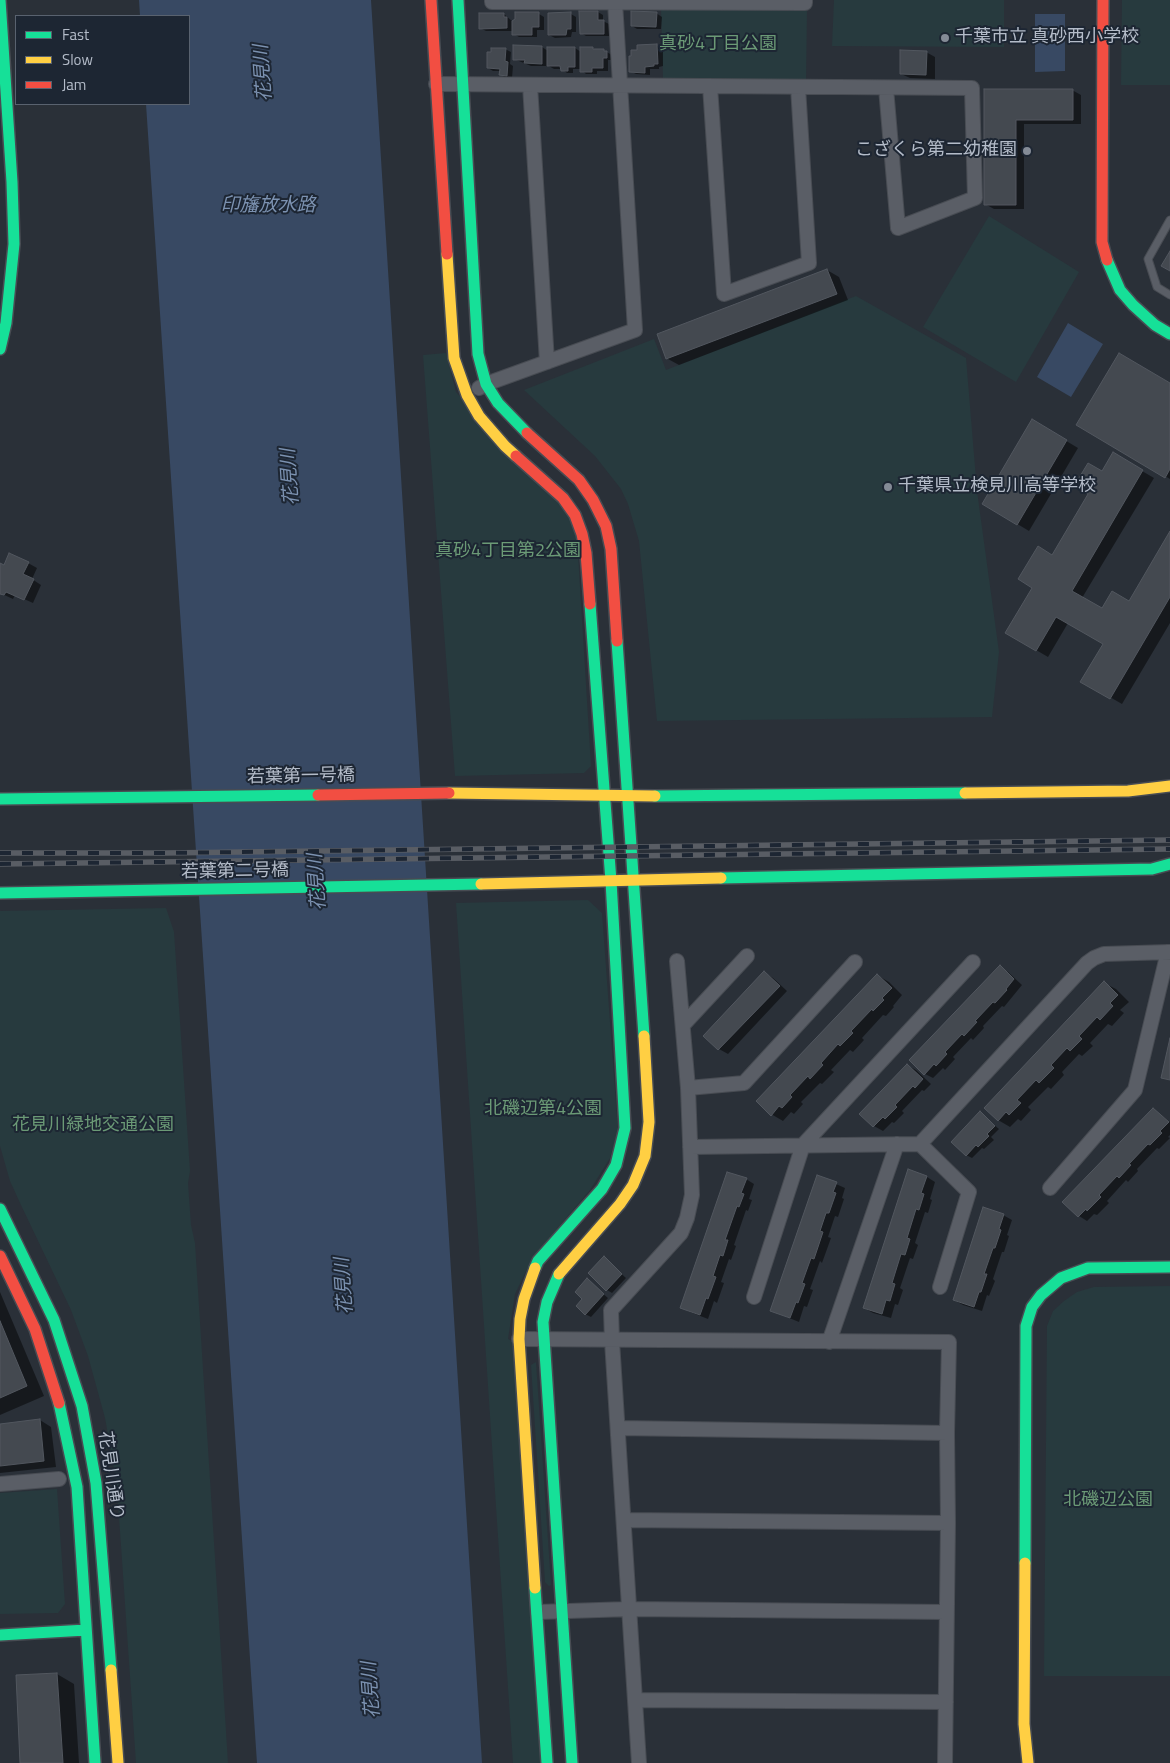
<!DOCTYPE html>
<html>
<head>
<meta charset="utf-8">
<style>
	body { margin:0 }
	#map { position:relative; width:1170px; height:1763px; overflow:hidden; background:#2a3038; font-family:"Titillium Web",sans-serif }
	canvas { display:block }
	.legend { position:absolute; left:15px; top:15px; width:175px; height:90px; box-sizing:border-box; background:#1d2633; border:1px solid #59626f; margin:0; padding:6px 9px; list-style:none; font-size:15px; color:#b4bcc9 }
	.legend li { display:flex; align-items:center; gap:10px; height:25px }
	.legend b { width:25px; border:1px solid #59626f }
</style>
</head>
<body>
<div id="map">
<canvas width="1170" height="1763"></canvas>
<ul class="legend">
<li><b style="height:6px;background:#16e098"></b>Fast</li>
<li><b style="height:6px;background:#ffcf43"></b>Slow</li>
<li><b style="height:6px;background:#f24e42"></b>Jam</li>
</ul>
</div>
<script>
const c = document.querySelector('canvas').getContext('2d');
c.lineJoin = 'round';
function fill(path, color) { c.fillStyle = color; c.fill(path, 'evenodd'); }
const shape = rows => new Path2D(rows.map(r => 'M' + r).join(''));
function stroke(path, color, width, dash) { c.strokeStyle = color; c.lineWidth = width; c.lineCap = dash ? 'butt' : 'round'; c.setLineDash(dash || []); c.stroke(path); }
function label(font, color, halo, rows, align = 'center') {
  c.font = font + ' "Titillium Web","Noto Sans JP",sans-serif'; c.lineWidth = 4; c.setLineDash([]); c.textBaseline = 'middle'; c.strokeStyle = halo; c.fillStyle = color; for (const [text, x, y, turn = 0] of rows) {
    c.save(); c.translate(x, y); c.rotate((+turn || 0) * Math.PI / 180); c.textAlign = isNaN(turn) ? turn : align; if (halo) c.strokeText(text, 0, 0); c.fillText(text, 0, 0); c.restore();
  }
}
const green = shape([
	[834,0,1004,0,1004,47,832,46],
	[1122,0,1170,0,1170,85,1121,85],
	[661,9,807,10,806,82,663,79],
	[989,216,1079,272,1016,382,923,327],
	[856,296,966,358,977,491,999,652,992,717,657,721,639,541,628,504,621,489,595,456,524,390,654,339,666,370],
	[446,353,456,392,568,513,577,538,591,766,584,773,455,776,423,355],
	[588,900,602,913,618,1131,610,1158,590,1190,533,1257,515,1294,508,1339,514,1342,541,1763,513,1763,456,903],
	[166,908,174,932,190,1171,188,1183,191,1225,195,1243,228,1763,136,1763,119,1517,116,1480,105,1418,88,1356,71,1310,21,1205,10,1181,0,1146,0,911],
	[1170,1286,1170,1676,1044,1676,1047,1326,1053,1311,1064,1301,1077,1292,1094,1287],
	[536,1362,551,1585,549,1586,545,1582,531,1365],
	[57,1489,65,1604,58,1613,0,1614,0,1493]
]);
const water = shape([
	[139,0,371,0,482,1763,257,1763,146,104,189,104,189,16,140,16],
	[1035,14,1065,14,1065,71,1035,72],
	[1068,323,1103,344,1071,397,1037,377]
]);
const shadow = shape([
	[598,12,603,15,603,21,609,24,609,36,586,36,581,33],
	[656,13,662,17,661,29,637,29,632,26],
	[504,14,513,22,539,14,544,17,544,30,537,30,537,37,519,37,514,34,514,31,486,31,480,28],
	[571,14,576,17,576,32,572,32,571,37,555,38,549,35],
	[657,46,663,49,663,66,659,67,659,69,650,69,650,75,636,74,630,71],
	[542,47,548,51,575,48,581,52,593,48,596,50,603,50,612,55,612,60,608,60,608,71,597,71,597,74,586,74,581,69,573,69,573,73,567,73,562,69,554,69,547,65,547,66,531,66,514,59],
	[505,49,511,52,510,64,513,66,512,78,506,78,501,75,501,71,493,71,488,68],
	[926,52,935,57,935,79,910,78,901,74],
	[986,90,1072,90,1081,95,1081,124,1024,124,1024,209,994,209,985,204],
	[827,270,839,277,848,300,679,365,668,359,658,335],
	[1170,384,1170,479,1078,425],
	[1033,421,1078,448,1029,531,984,504],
	[1113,454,1154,478,1082,598,1101,610,1129,602,1170,533,1170,623,1122,704,1082,681,1104,644,1068,623,1048,657,1007,633],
	[28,563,37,568,32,579,41,585,33,603,15,595,13,599,0,593,0,565,4,567],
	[1000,967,1008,972,1022,985,1004,1007,1002,1006,983,1026,984,1028,973,1040,971,1038,953,1057,955,1059,945,1070,943,1068,933,1078,925,1074],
	[765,973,773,978,787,991,728,1054,719,1049,705,1035],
	[877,975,889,982,902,995,893,1006,894,1007,886,1016,883,1015,862,1038,864,1040,853,1052,850,1050,831,1070,834,1072,822,1084,820,1083,801,1102,803,1104,794,1114,791,1112,783,1121,771,1114],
	[1104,983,1116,989,1129,1002,1120,1010,1124,1013,1112,1026,1108,1024,1090,1043,1093,1046,1082,1056,1079,1054,1062,1072,1064,1075,1051,1089,1048,1087,1028,1107,1031,1110,1021,1121,1018,1119,1010,1127,998,1120],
	[907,1065,916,1070,931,1084,924,1091,922,1090,902,1111,904,1113,894,1123,892,1122,883,1131,874,1126,861,1114],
	[1153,1109,1170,1122,1170,1135,1168,1137,1170,1138,1159,1149,1157,1148,1137,1169,1138,1171,1128,1182,1126,1180,1107,1201,1109,1203,1097,1215,1094,1214,1087,1221,1079,1216,1064,1202],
	[980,1113,999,1129,991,1137,994,1140,984,1149,982,1148,972,1158,966,1155],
	[818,1176,845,1188,842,1198,844,1199,838,1217,835,1216,828,1237,831,1238,822,1263,820,1261,810,1289,813,1290,807,1307,804,1306,799,1322,772,1311],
	[927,1177,935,1182,930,1199,932,1200,928,1213,925,1212,915,1243,918,1245,913,1259,910,1258,900,1288,903,1290,898,1305,895,1304,891,1318,873,1313,864,1308],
	[746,1179,754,1184,749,1199,752,1200,748,1211,746,1210,734,1245,736,1246,731,1260,729,1259,721,1282,724,1283,717,1303,714,1301,708,1319,690,1312,682,1308],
	[1003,1215,1012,1220,1007,1235,1009,1236,1004,1252,1002,1252,993,1279,995,1281,989,1296,987,1295,982,1311,963,1305,954,1300],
	[604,1258,626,1278,612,1293,607,1290],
	[587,1280,608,1298,591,1317,585,1314,584,1299],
	[0,1292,44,1396,0,1415],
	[40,1420,51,1427,56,1467,0,1473,0,1425],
	[57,1674,74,1684,79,1763,21,1763]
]);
const building = shape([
	[579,11,598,11,598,20,604,20,604,34,580,34,579,11],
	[631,11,657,12,656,27,631,26,631,11],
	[515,12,539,12,539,27,532,27,532,35,512,35,512,21,515,19,515,12],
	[571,12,571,29,567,29,566,35,548,35,548,13,571,12],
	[479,13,504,13,504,17,507,17,507,28,479,29,479,13],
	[657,44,658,64,654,64,654,66,645,67,645,73,629,72,629,56,631,56,631,50,637,50,637,45,657,44],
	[513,45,542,46,542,64,524,63,525,60,513,60,513,45],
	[547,47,575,47,575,67,568,67,568,71,561,71,560,66,547,66,547,47],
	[580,47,593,47,593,49,604,49,604,51,607,51,607,58,603,58,603,68,592,68,592,72,580,72,580,47],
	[491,48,506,48,505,61,508,62,507,76,499,75,500,69,487,68,487,52,491,52,491,48],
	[900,50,927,51,926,75,900,74,900,50],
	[984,89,1073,89,1073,120,1016,120,1016,205,984,205,984,89],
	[1170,251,1170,271,1161,266,1170,251],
	[827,269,837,294,666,359,657,334,827,269],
	[1119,353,1170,383,1170,469,1165,478,1076,425,1119,353],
	[1032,419,1067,440,1017,525,982,504,1032,419],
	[1113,452,1143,470,1072,591,1102,608,1112,591,1129,601,1170,531,1170,597,1110,699,1080,682,1103,644,1056,617,1036,651,1005,633,1032,588,1018,579,1038,546,1052,555,1088,494,1074,486,1088,463,1102,471,1113,452],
	[9,553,29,562,23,574,34,579,24,600,6,592,4,595,0,594,0,563,4,565,9,553],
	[1000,965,1014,979,1006,989,1007,990,995,1003,993,1002,975,1021,977,1022,964,1036,962,1034,945,1052,947,1054,936,1066,934,1064,924,1075,909,1060,1000,965],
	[764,971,780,986,718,1050,703,1036,764,971],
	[877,974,892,988,882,998,884,1000,873,1011,872,1009,851,1031,853,1033,840,1046,838,1044,821,1063,823,1065,810,1079,808,1076,790,1095,792,1097,782,1108,779,1106,771,1116,756,1101,877,974],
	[1104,981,1118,995,1110,1003,1113,1006,1100,1020,1097,1017,1079,1036,1082,1039,1070,1051,1067,1048,1051,1065,1054,1068,1039,1083,1036,1080,1017,1100,1021,1103,1009,1115,1006,1112,998,1121,984,1108,1104,981],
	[1170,1038,1170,1080,1161,1078,1170,1038],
	[907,1064,923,1079,915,1088,913,1086,895,1105,897,1107,885,1119,883,1117,873,1127,859,1114,907,1064],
	[1153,1108,1169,1122,1160,1131,1162,1133,1150,1145,1148,1144,1129,1164,1131,1165,1119,1178,1117,1176,1099,1195,1101,1197,1087,1211,1086,1209,1078,1217,1062,1202,1153,1108],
	[980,1111,995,1126,987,1134,989,1136,978,1147,976,1145,966,1156,951,1142,980,1111],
	[908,1169,927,1176,921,1193,924,1194,919,1210,916,1209,907,1238,910,1239,905,1255,901,1254,892,1283,895,1284,890,1301,886,1300,882,1314,863,1308,908,1169],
	[727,1172,747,1178,741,1193,744,1194,739,1207,737,1206,725,1240,728,1240,723,1256,720,1255,713,1276,716,1277,708,1299,706,1298,700,1315,680,1308,727,1172],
	[817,1175,837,1182,833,1192,836,1193,829,1213,826,1213,820,1231,823,1232,814,1259,811,1258,802,1283,805,1284,798,1303,796,1302,790,1318,770,1311,817,1175],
	[983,1207,1004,1214,999,1229,1001,1230,995,1248,993,1248,984,1274,987,1274,981,1292,979,1292,974,1307,953,1300,983,1207],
	[604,1256,622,1274,606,1291,588,1273,604,1256],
	[587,1278,604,1294,585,1315,576,1306,582,1299,575,1292,587,1278],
	[0,1321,27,1386,0,1398,0,1321],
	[40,1419,44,1461,0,1466,0,1424,40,1419],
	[57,1673,63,1763,20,1763,16,1675,57,1673]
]);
const lane = shape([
	[1170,220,1148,259,1157,287,1170,295]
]);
const street = shape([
	[492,0,492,2,805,3,805,0],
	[436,84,972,88,975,198,898,228,886,88],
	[530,85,547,362],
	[710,86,724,294,809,263,798,87],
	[479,388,486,384,635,330,615,2],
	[683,1025,747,956],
	[688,1088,744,1083,855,962],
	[920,1144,1087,963,1094,958,1104,954,1170,952],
	[690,1147,920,1144,969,1192,940,1287],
	[1050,1188,1135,1090,1168,952],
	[754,1297,803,1145,973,962],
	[519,1339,949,1342,947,1433,948,1523,945,1763],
	[829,1342,897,1144],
	[618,1428,947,1433],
	[0,1484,59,1479],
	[624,1520,948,1523],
	[538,1612,629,1609,946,1612],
	[635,1700,946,1702],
	[639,1763,612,1341,611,1310,681,1233,687,1218,692,1195,688,1088,677,961]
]);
const fast = shape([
	[0,0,12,182,14,244,6,323,0,349],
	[458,0,478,354,486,384,498,403,527,433],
	[1107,260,1120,290,1133,305,1155,325,1170,334],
	[617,641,644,1036],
	[655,796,965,793],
	[0,799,318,795],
	[721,878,1152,869,1170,864],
	[0,893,481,884],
	[0,1209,54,1320,82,1406,96,1483,111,1670],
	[535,1268,538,1261,602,1189,616,1165,625,1128,611,881,590,604],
	[559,1274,547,1302,543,1322,572,1763],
	[59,1403,77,1487,95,1763],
	[1025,1563,1026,1326,1032,1307,1041,1295,1061,1278,1088,1268,1170,1267],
	[535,1588,547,1763],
	[0,1635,86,1630]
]);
const slow = shape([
	[447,254,454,358,467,395,479,416,505,446,516,456],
	[449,793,655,796],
	[965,793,1128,791,1170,786],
	[481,884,721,878],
	[535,1268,524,1299,520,1319,519,1339,535,1588],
	[559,1274,620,1204,633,1185,645,1156,649,1122,644,1036],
	[1025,1563,1024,1724,1028,1763],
	[111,1670,118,1763]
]);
const jam = shape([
	[431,0,447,254],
	[1103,0,1102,242,1107,260],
	[527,433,579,480,593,500,606,526,611,549,617,641],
	[516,456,563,498,575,515,582,534,586,553,590,604],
	[318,795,449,793],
	[0,1256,35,1329,59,1403]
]);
const rail = shape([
	[0,853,164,853,1170,840],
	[0,864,1170,849]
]);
const markers = [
	[945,38,5,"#848b96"],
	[1027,151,5,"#848b96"],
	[888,487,5,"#848b96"]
];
const poiNames = [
	["千葉市立 真砂西小学校",955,38],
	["こざくら第二幼稚園",1017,151,"right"],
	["千葉県立検見川高等学校",898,487]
];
const parkNames = [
	["真砂4丁目公園",718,45],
	["真砂4丁目第2公園",508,552],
	["北磯辺第4公園",543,1110],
	["花見川緑地交通公園",93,1126],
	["北磯辺公園",1108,1501]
];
const streetNames = [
	["若葉第一号橋",301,777,-1],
	["若葉第二号橋",235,872,-1],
	["花見川通り",110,1476,82]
];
const waterNames = [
	["花見川",264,73,-94],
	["印旛放水路",268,206],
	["花見川",291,477,-94],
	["花見川",318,882,-94],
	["花見川",345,1286,-94],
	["花見川",372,1690,-94]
];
fill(green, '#273a3e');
fill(water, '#384963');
fill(shadow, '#0007');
fill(building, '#444950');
stroke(building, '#52575f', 1);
stroke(lane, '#484c53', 9);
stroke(street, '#484c53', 16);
stroke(fast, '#484c53', 14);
stroke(slow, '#484c53', 14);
stroke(jam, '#484c53', 14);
stroke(lane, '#5a5e66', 7);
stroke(street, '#5a5e66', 14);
stroke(fast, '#16e098', 11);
stroke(slow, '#ffcf43', 11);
stroke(jam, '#f24e42', 11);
stroke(rail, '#595d64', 5.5);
stroke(rail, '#1d2633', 4, [11]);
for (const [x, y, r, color] of markers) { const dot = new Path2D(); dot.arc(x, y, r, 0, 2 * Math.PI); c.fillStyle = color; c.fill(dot); stroke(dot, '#1d2633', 2); }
label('18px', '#b4bcc9', '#1d2633', poiNames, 'left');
label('18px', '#6b9a76', '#1d2633', parkNames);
label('18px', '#b4bcc9', '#1d2633', streetNames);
label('italic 19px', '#7c92b1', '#1d2633', waterNames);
</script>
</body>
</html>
